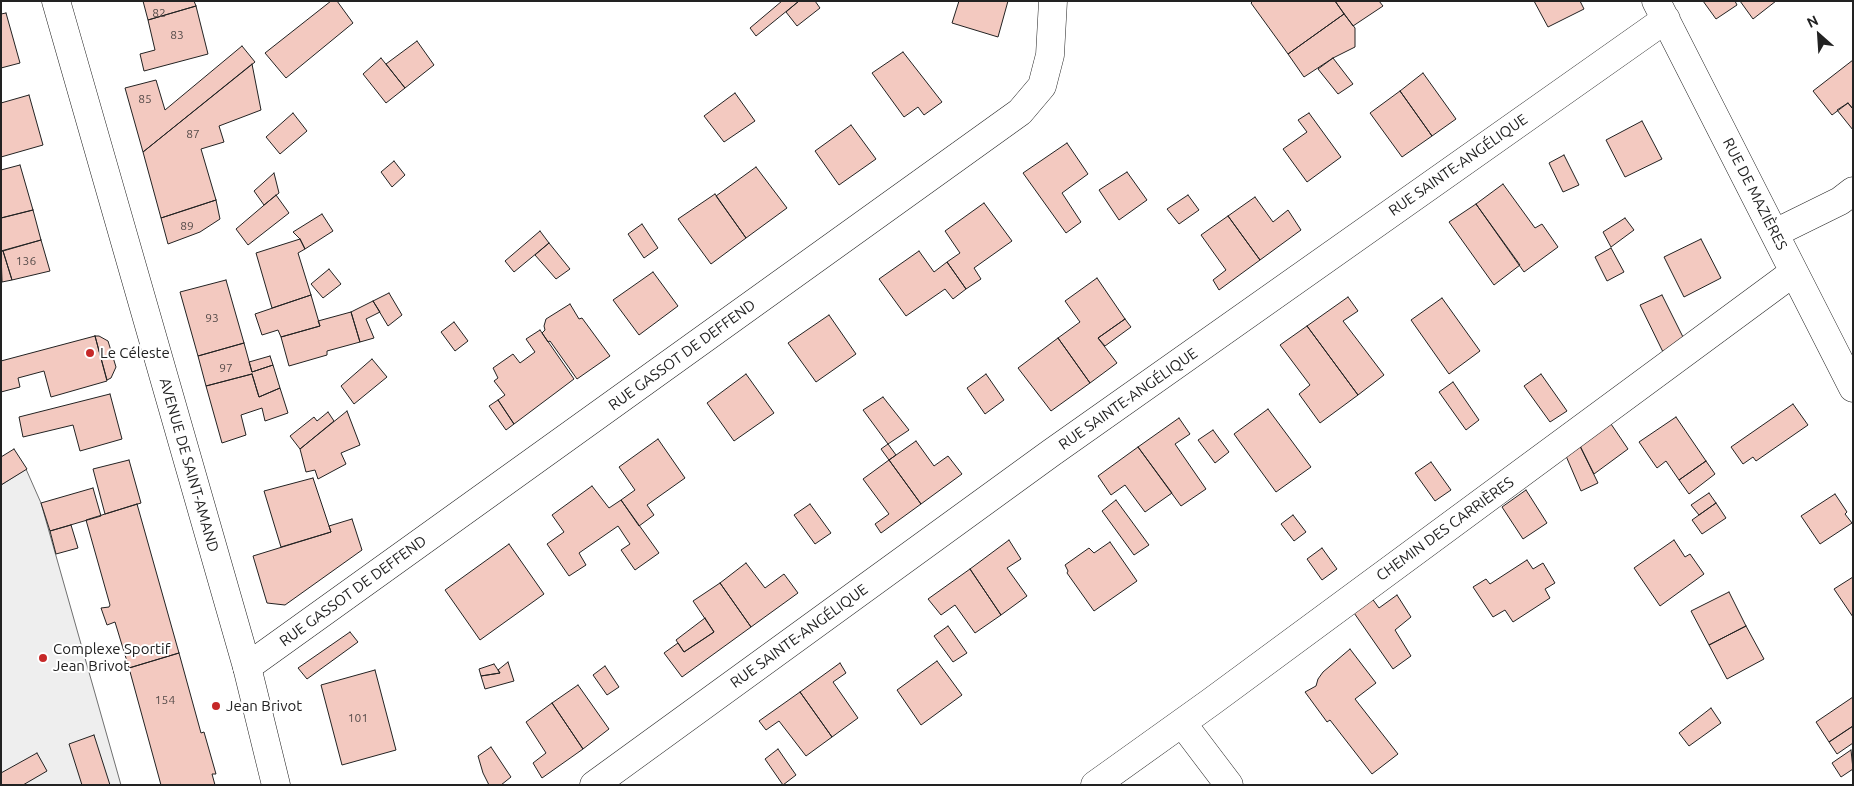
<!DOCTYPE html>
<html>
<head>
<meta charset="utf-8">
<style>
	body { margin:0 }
	#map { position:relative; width:1854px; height:786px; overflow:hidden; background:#fff; font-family:Ubuntu,sans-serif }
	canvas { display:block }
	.frame { position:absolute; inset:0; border:2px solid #222; pointer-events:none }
	.north { position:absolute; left:1794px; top:10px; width:50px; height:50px; -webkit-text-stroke:4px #fff; paint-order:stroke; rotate:334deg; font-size:14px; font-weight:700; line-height:20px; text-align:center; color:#222 }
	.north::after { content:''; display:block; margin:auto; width:18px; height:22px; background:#222; clip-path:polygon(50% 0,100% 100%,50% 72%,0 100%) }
</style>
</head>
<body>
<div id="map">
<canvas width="1854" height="786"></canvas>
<div class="frame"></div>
<div class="north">N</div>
</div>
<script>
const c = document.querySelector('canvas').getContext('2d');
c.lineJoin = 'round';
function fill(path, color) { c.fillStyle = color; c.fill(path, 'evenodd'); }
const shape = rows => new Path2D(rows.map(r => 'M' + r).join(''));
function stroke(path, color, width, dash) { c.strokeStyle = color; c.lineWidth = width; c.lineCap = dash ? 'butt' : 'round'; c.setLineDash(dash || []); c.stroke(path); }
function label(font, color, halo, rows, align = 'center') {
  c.font = font + ' Ubuntu,sans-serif'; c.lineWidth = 4; c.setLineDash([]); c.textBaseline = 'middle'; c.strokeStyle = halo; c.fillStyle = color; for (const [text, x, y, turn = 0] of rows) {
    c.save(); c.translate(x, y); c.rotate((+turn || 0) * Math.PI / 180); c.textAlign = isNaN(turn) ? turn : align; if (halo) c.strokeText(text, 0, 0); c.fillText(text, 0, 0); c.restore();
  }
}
const green = shape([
	[26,469,41,503,121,785,1,785,1,485,26,469]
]);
const building = shape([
	[143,1,194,1,196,6,148,20,143,1],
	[331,1,337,1,353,23,286,78,265,53,331,1],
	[782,1,799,1,756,36,750,28,782,1],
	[799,1,815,1,820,8,797,26,786,12,799,1],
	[959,1,1008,1,998,37,952,23,959,1],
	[1253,1,1335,1,1344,14,1288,54,1251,3,1253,1],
	[1335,1,1379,1,1383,6,1353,26,1335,1],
	[1534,1,1580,1,1584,9,1548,27,1534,1],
	[1703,1,1735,1,1737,5,1716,19,1703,1],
	[1740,1,1776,1,1753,19,1740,1],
	[196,6,208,54,144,71,140,54,155,50,148,20,196,6],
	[6,13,20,63,1,68,1,14,6,13],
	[1344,14,1355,28,1355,47,1333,58,1304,77,1288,54,1344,14],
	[417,41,434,65,405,88,386,64,417,41],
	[242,46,255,62,143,152,125,88,156,80,165,110,242,46],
	[903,52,942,102,924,115,918,107,904,117,872,73,903,52],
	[381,58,405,88,386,103,363,74,381,58],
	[1333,58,1353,84,1338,94,1318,69,1333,58],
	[1853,60,1853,109,1848,103,1832,115,1813,91,1853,60],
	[252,64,261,110,219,126,224,142,201,149,216,200,161,218,143,152,252,64],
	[1423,73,1456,119,1432,136,1400,91,1423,73],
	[1400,91,1432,136,1402,157,1370,113,1400,91],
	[735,93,755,121,724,142,704,116,735,93],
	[29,95,43,145,1,157,1,103,29,95],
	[1848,103,1853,109,1853,130,1837,110,1848,103],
	[293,113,307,131,280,154,266,137,293,113],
	[1309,113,1341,157,1307,182,1283,149,1307,132,1298,120,1309,113],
	[1642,121,1662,159,1625,177,1606,140,1642,121],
	[851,125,876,159,839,185,815,151,851,125],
	[1067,143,1088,174,1062,193,1081,222,1066,233,1023,173,1067,143],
	[1564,155,1579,185,1563,192,1549,163,1564,155],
	[394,161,405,175,392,187,381,172,394,161],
	[20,165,33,210,1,218,1,170,20,165],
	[756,167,787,208,746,238,716,196,756,167],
	[1127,172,1147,200,1119,220,1099,190,1127,172],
	[274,173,279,193,264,205,254,191,274,173],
	[1503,184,1535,228,1542,224,1558,247,1524,272,1476,204,1503,184],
	[715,194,746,238,711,264,678,219,715,194],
	[276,195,289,213,248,245,236,229,276,195],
	[1188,195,1199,210,1179,224,1167,209,1188,195],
	[1255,197,1273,222,1288,210,1301,230,1260,260,1228,216,1255,197],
	[216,200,220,219,200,232,168,244,161,218,216,200],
	[984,203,1012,241,974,268,981,279,966,289,947,262,960,253,945,231,984,203],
	[1476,204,1520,265,1494,285,1449,222,1476,204],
	[33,210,41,240,1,251,1,218,33,210],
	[322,214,333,231,305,249,300,239,293,232,322,214],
	[1228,216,1260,260,1219,290,1213,280,1226,270,1201,235,1228,216],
	[1625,218,1634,230,1611,247,1603,232,1625,218],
	[642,224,658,248,644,258,628,234,642,224],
	[540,231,549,243,514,272,505,261,540,231],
	[300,239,305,249,298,253,311,295,272,308,256,253,300,239],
	[1701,239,1721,278,1684,297,1664,257,1701,239],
	[41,240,50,271,12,280,3,251,41,240],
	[549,243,570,269,556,279,535,255,549,243],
	[1611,248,1624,272,1607,281,1595,257,1611,248],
	[1,251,3,251,12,280,2,282,1,251],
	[919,251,934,272,947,262,966,289,953,299,945,289,906,316,879,279,919,251],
	[329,269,341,284,323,298,311,284,329,269],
	[653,272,678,306,639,335,613,300,653,272],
	[1097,278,1125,319,1098,338,1117,363,1090,383,1058,338,1080,322,1065,301,1097,278],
	[226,280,244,343,198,356,180,292,226,280],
	[389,293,402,315,388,326,373,301,389,293],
	[311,295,320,326,281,337,278,330,262,335,255,314,311,295],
	[1662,295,1683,337,1663,352,1640,305,1662,295],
	[1348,297,1358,311,1343,321,1384,375,1358,395,1307,326,1348,297],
	[1442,298,1480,351,1449,374,1411,320,1442,298],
	[373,301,380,312,366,319,374,338,360,342,351,312,373,301],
	[570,304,579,319,582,318,610,356,577,379,550,341,548,342,542,333,545,330,544,326,546,319,570,304],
	[351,312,360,342,327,351,327,355,289,366,281,337,320,326,318,321,351,312],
	[829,315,856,354,816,382,788,343,829,315],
	[1125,319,1131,327,1105,346,1098,338,1125,319],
	[454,322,468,341,455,351,441,332,454,322],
	[1307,326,1358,395,1320,423,1299,394,1310,385,1280,345,1307,326],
	[540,330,574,379,514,424,498,400,505,395,494,381,498,378,493,368,513,354,520,363,535,352,526,339,540,330],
	[95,336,107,381,51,397,44,371,18,378,20,387,1,392,1,361,95,336],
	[95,336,99,336,108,341,116,367,111,378,107,380,95,336],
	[1058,338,1090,383,1051,411,1018,368,1058,338],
	[244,343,252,372,273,365,280,388,259,397,252,374,206,386,198,356,244,343],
	[270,356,273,365,252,372,249,362,270,356],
	[372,359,387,377,354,404,341,386,372,359],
	[252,374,259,397,280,388,288,413,265,421,262,408,241,415,246,435,222,443,206,386,252,374],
	[746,374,774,413,734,441,707,403,746,374],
	[986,374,1004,400,985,414,967,388,986,374],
	[1541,374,1567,411,1550,422,1524,386,1541,374],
	[1453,382,1479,420,1466,430,1439,392,1453,382],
	[110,394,122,439,80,451,73,425,23,437,19,417,110,394],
	[883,397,909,430,888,444,863,410,883,397],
	[498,400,514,424,506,430,489,406,498,400],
	[1793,404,1808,425,1756,461,1753,457,1743,464,1731,447,1793,404],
	[1268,409,1311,467,1276,492,1234,434,1268,409],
	[347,411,360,445,341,453,346,464,318,479,315,470,306,472,300,449,347,411],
	[328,412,334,421,300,449,290,436,314,417,317,421,328,412],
	[1676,417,1706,461,1679,480,1666,461,1657,468,1639,442,1676,417],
	[1179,418,1190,434,1175,444,1206,489,1181,506,1138,447,1179,418],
	[1611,424,1628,449,1594,474,1580,446,1611,424],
	[1213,430,1229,452,1215,463,1198,440,1213,430],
	[658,439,685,478,647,505,654,515,639,526,621,500,635,490,619,467,658,439],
	[916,441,934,466,948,456,962,474,921,504,889,460,916,441],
	[888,444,896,455,889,460,881,449,888,444],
	[1580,446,1598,483,1581,491,1566,456,1580,446],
	[1138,447,1172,493,1145,512,1125,485,1111,495,1098,476,1138,447],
	[14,449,27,469,1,485,1,457,14,449],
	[129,460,141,503,105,514,93,469,129,460],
	[889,460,921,504,881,533,875,524,889,514,863,479,889,460],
	[1706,461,1715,474,1689,494,1679,480,1706,461],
	[1431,462,1451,490,1435,501,1415,473,1431,462],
	[313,478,331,532,281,547,264,491,313,478],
	[592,486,609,508,621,500,659,553,635,570,621,550,630,544,618,526,579,553,586,565,569,576,547,544,564,532,552,515,592,486],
	[93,488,101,516,50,531,41,503,93,488],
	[1526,490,1547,523,1523,539,1502,507,1526,490],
	[1709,493,1716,503,1699,515,1691,505,1709,493],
	[1835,494,1847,512,1845,514,1852,523,1820,544,1801,516,1835,494],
	[1116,500,1149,545,1134,555,1102,511,1116,500],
	[1716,503,1726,518,1702,534,1692,520,1716,503],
	[137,504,179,653,129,668,115,622,107,625,101,608,109,607,110,605,86,520,137,504],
	[810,504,831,533,815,544,794,515,810,504],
	[1293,515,1306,532,1294,541,1281,524,1293,515],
	[352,519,362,550,285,605,267,603,253,556,331,532,329,526,352,519],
	[71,525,78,548,56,554,50,531,71,525],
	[1009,540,1021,559,1007,568,1027,596,1001,615,970,569,1009,540],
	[1674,540,1685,557,1690,554,1704,574,1660,606,1634,568,1674,540],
	[1110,542,1137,581,1094,611,1067,573,1068,571,1065,565,1089,548,1094,553,1110,542],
	[509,544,544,594,480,640,445,590,509,544],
	[1322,548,1337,569,1322,580,1307,559,1322,548],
	[1527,560,1533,569,1543,563,1555,583,1545,589,1550,598,1513,622,1505,610,1493,617,1473,587,1486,579,1490,584,1527,560],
	[746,563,765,588,784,574,798,593,751,627,720,583,746,563],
	[970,569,1001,615,975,633,955,605,941,615,928,599,970,569],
	[1853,577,1853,617,1834,589,1853,577],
	[720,583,751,627,682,677,664,653,678,643,684,652,714,632,693,601,720,583],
	[1729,592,1746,626,1709,645,1691,611,1729,592],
	[1397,595,1411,617,1395,630,1411,656,1393,669,1352,610,1371,597,1379,608,1397,595],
	[705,618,714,632,684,652,676,640,705,618],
	[948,626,967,653,953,662,934,636,948,626],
	[1746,626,1764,659,1727,679,1709,645,1746,626],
	[350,632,358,642,307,679,298,668,350,632],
	[1350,649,1376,683,1355,699,1398,754,1372,774,1330,720,1327,722,1305,692,1316,686,1318,679,1323,672,1350,649],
	[179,653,201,733,204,732,216,774,212,774,215,785,161,785,129,668,179,653],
	[937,661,962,695,921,725,897,690,937,661],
	[508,662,514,681,485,689,481,676,500,673,498,670,508,662],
	[840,663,846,673,833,682,858,718,832,737,800,692,840,663],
	[494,664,500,673,481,676,479,669,494,664],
	[605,666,619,687,607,695,593,675,605,666],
	[375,670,396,750,342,765,321,685,375,670],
	[578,685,609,729,583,749,552,703,578,685],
	[800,692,832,737,806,756,779,721,766,730,759,721,800,692],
	[1853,697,1853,726,1829,742,1816,722,1853,697],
	[552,703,583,749,542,778,533,763,546,753,526,722,552,703],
	[1711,708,1721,723,1689,746,1679,733,1711,708],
	[1853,726,1853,743,1837,754,1829,742,1853,726],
	[94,735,110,785,82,785,69,744,94,735],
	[491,747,511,777,501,785,489,785,483,773,478,756,491,747],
	[778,749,796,775,783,785,765,759,778,749],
	[1851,750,1853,769,1841,777,1832,763,1851,750],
	[37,753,47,771,23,785,1,785,1,773,37,753]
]);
const minor = shape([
	[1656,1,1853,388],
	[1775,233,1840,201,1853,191],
	[247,667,1020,112,1042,86,1050,55,1053,1],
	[1182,723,1229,785],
	[594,785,1051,453,1666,19],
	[1095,785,1211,702,1794,272]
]);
const major = shape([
	[56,1,247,667,276,785]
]);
const markers = [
	[90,353,5,"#c62828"],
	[43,658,5,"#c62828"],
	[216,706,5,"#c62828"]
];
const numberNames = [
	["82",159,13],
	["83",177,35],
	["85",145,99],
	["87",193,134],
	["89",187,226],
	["136",26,261],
	["93",212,318],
	["97",226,368],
	["154",165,700],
	["101",358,718]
];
const streetNames = [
	["RUE SAINTE-ANGÉLIQUE",1458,165,-35],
	["RUE DE MAZIÈRES",1755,194,63],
	["RUE GASSOT DE DEFFEND",682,355,-36],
	["RUE SAINTE-ANGÉLIQUE",1128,399,-35],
	["AVENUE DE SAINT-AMAND",189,465,74],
	["CHEMIN DES CARRIÈRES",1445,529,-36],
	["RUE GASSOT DE DEFFEND",353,591,-36],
	["RUE SAINTE-ANGÉLIQUE",799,636,-36]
];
const poiNames = [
	["Le Céleste",100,353],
	["Complexe Sportif",53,649],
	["Jean Brivot",53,666],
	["Jean Brivot",226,706]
];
fill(green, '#eee');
stroke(green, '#6f6f6f', 1);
fill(building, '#f3c9c0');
stroke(building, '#222', 1);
stroke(minor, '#222', 29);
stroke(major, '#222', 29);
stroke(minor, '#fff', 28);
stroke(major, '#fff', 28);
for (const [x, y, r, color] of markers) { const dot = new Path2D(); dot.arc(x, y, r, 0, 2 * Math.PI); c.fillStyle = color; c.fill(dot); stroke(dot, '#fff', 2); }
label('12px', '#564c4a', null, numberNames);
label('15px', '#222', '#fff', streetNames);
label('15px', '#222', '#fff', poiNames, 'left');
</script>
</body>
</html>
